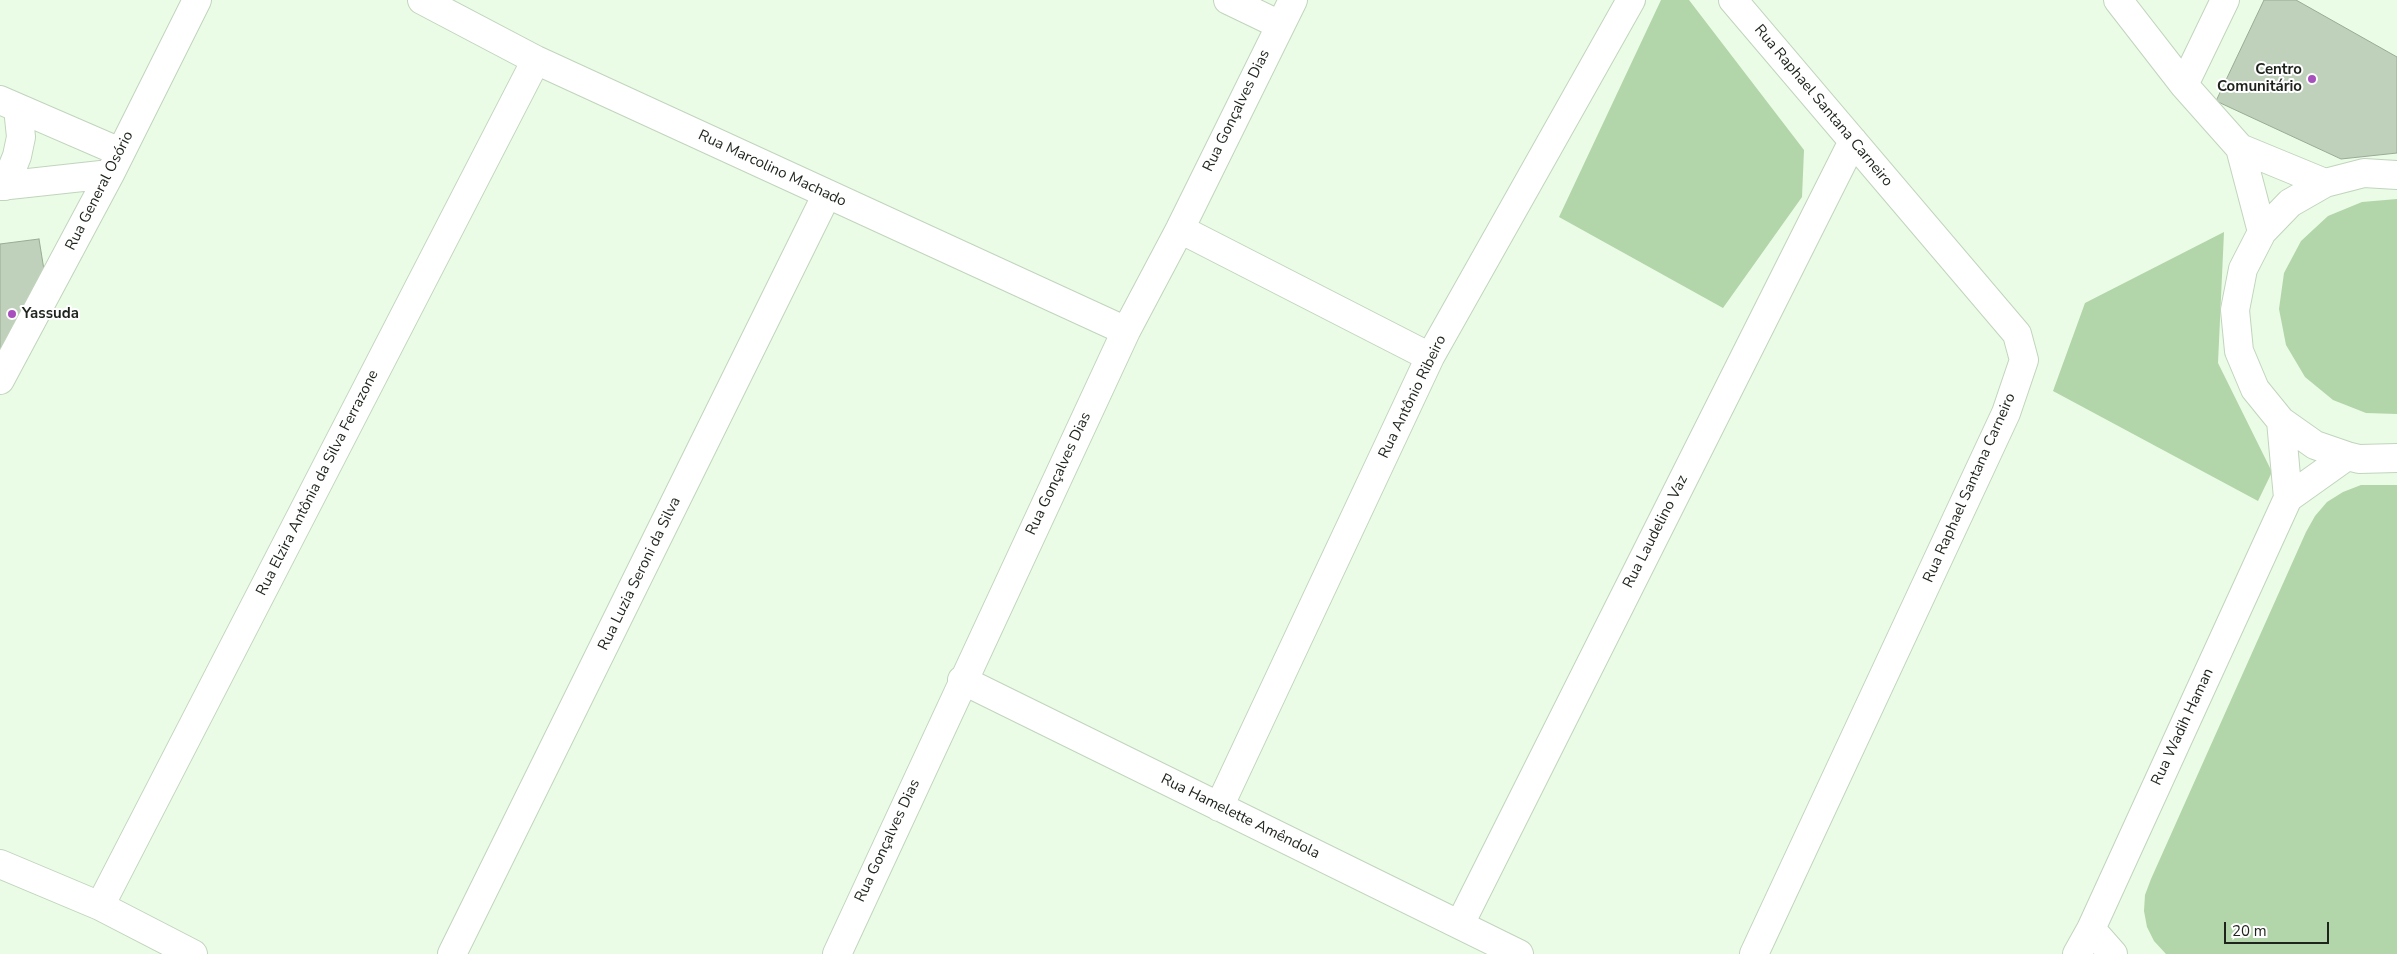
<!DOCTYPE html>
<html>
<head>
<meta charset="utf-8">
<style>
	body { margin:0 }
	#map { position:relative; width:2397px; height:954px; overflow:hidden; background:#eafce5; font-family:"Nunito Sans",sans-serif }
	canvas { display:block }
	.scale { position:absolute; left:2224px; top:922px; width:105px; height:22px; box-sizing:border-box; border:2px solid #1e241c; border-top:0; padding-left:6px; font-size:15px; line-height:18px; white-space:nowrap; color:#1e241c; -webkit-text-stroke:4px #fff; paint-order:stroke }
</style>
</head>
<body>
<div id="map">
<canvas width="2397" height="954"></canvas>
<div class="scale">20 m</div>
</div>
<script>
const c = document.querySelector('canvas').getContext('2d');
c.lineJoin = 'round';
function fill(path, color) { c.fillStyle = color; c.fill(path, 'evenodd'); }
const shape = rows => new Path2D(rows.map(r => 'M' + r).join(''));
function stroke(path, color, width, dash) { c.strokeStyle = color; c.lineWidth = width; c.lineCap = dash ? 'butt' : 'round'; c.setLineDash(dash || []); c.stroke(path); }
function label(font, color, halo, rows, align = 'center') {
  c.font = font + ' "Nunito Sans",sans-serif'; c.lineWidth = 4; c.setLineDash([]); c.textBaseline = 'middle'; c.strokeStyle = halo; c.fillStyle = color; for (const [text, x, y, turn = 0] of rows) {
    c.save(); c.translate(x, y); c.rotate((+turn || 0) * Math.PI / 180); c.textAlign = isNaN(turn) ? turn : align; if (halo) c.strokeText(text, 0, 0); c.fillText(text, 0, 0); c.restore();
  }
}
const green = shape([
	[1661,0,1689,0,1804,150,1802,197,1723,308,1559,217],
	[2397,199,2397,414,2366,413,2333,400,2305,377,2286,345,2279,309,2284,273,2301,241,2328,216,2362,202],
	[2224,232,2218,363,2272,472,2258,501,2053,391,2085,303],
	[2361,485,2397,485,2397,954,2166,954,2154,941,2147,927,2144,911,2145,895,2151,879,2306,532,2315,516,2327,502,2343,492]
]);
const building = shape([
	[2264,0,2296,0,2397,57,2397,153,2341,159,2216,101,2264,0],
	[39,239,45,276,0,353,0,244,39,239]
]);
const minor = shape([
	[422,0,536,60,1126,331],
	[1228,0,1280,25],
	[1733,0,2017,334,2024,360,2006,413,1754,954],
	[2118,0,2184,85,2240,148,2325,183],
	[2184,85,2225,0],
	[0,100,120,152],
	[2240,148,2262,232],
	[2397,175,2364,173,2325,183,2290,203,2262,232,2243,269,2235,310,2239,351,2255,389,2281,421,2315,445,2347,456,2359,459,2397,458],
	[0,186,110,174],
	[5,186,17,156,21,137,18,108],
	[1180,229,1430,357],
	[0,380,110,174,197,0],
	[2281,421,2288,498],
	[962,680,1519,954],
	[1219,807,1430,357,1631,0],
	[0,864,100,906,193,954],
	[100,906,536,60],
	[1460,924,1853,141],
	[2091,929,2113,954],
	[452,954,827,194],
	[837,954,1126,331,1180,229,1293,0],
	[2077,954,2091,929,2288,498,2347,456]
]);
const markers = [
	[2312,79,5,"#a74fbc"],
	[12,314,5,"#a74fbc"]
];
const poiNames = [
	["Centro",2302,70],
	["Comunitário",2302,87],
	["Yassuda",22,314,"left"]
];
const streetNames = [
	["Rua Raphael Santana Carneiro",1823,106,50],
	["Rua Gonçalves Dias",1237,111,-64],
	["Rua Marcolino Machado",772,169,25],
	["Rua General Osório",100,191,-63],
	["Rua Antônio Ribeiro",1413,397,-64],
	["Rua Gonçalves Dias",1059,474,-65],
	["Rua Elzira Antônia da Silva Ferrazone",318,483,-63],
	["Rua Raphael Santana Carneiro",1970,488,-66],
	["Rua Laudelino Vaz",1656,532,-63],
	["Rua Luzia Seroni da Silva",640,574,-64],
	["Rua Wadih Haman",2183,727,-65],
	["Rua Hamelette Amêndola",1240,817,26],
	["Rua Gonçalves Dias",888,841,-65]
];
fill(green, '#b2d5a9');
fill(building, '#bfd1ba');
stroke(building, '#9aab95', 1);
stroke(minor, '#c1d4bd', 30);
stroke(minor, '#fff', 28);
for (const [x, y, r, color] of markers) { const dot = new Path2D(); dot.arc(x, y, r, 0, 2 * Math.PI); c.fillStyle = color; c.fill(dot); stroke(dot, '#fff', 2); }
label('bold 15px', '#1e241c', '#fff', poiNames, 'right');
label('15px', '#1e241c', '#fff', streetNames);
</script>
</body>
</html>
